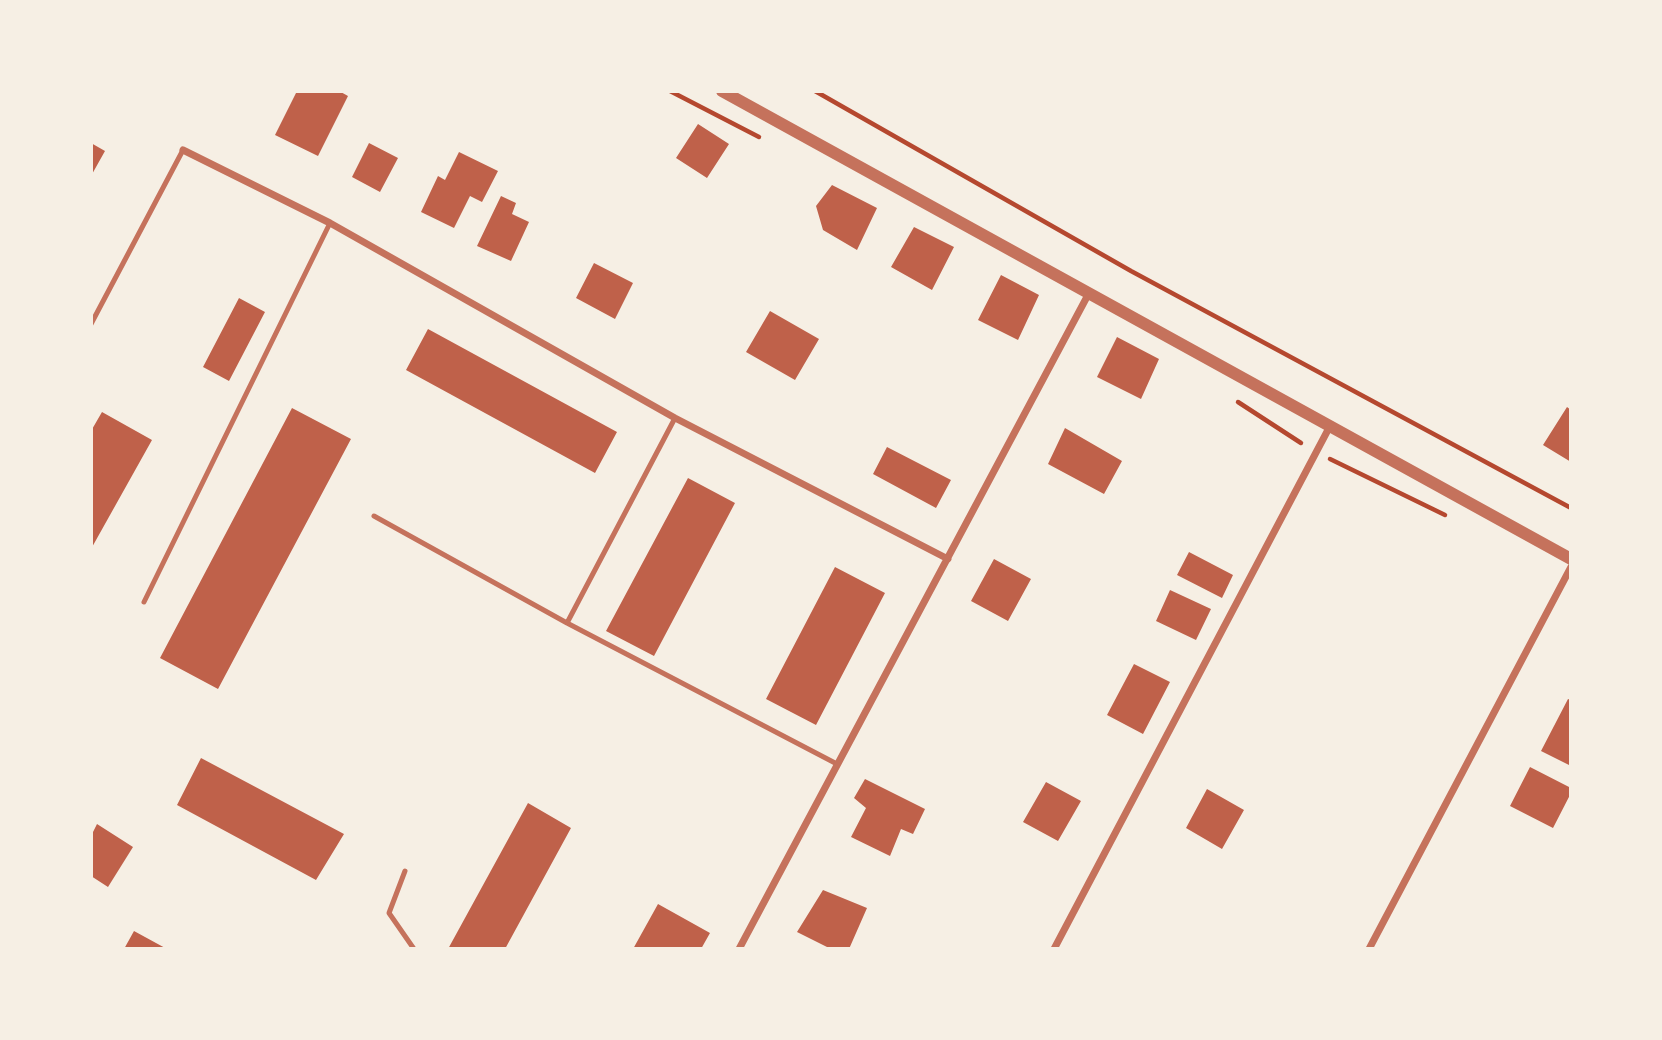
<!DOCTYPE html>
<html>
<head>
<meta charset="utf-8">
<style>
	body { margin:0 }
	#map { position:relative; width:1662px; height:1040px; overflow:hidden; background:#f6efe4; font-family:Barlow,sans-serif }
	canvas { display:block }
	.frame { position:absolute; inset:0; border:93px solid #f6efe4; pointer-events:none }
</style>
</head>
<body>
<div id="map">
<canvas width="1662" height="1040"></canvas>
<div class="frame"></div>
</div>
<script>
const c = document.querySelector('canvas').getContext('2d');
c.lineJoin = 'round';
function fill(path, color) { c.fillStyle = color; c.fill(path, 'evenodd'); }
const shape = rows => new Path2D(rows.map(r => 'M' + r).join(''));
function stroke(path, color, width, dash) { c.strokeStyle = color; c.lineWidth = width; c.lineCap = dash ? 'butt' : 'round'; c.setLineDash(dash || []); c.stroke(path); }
const building = shape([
	[297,91,339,91,348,96,318,156,275,135],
	[698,124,729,144,707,178,676,158],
	[91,143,105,151,91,176],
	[369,143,398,158,380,192,352,177],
	[459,152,498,171,482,202,470,196,454,228,421,212,438,176,445,180],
	[832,185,877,208,857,250,823,230,816,206],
	[501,196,516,203,512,214,529,222,511,261,477,246],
	[914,227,954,247,932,290,891,267],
	[594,263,633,283,615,319,576,298],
	[1001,275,1039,295,1018,340,978,320],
	[239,298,265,312,229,381,203,367],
	[770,311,819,339,795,380,746,352],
	[428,329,617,432,595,473,406,370],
	[1117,337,1159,359,1141,399,1097,377],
	[1567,407,1571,410,1571,462,1543,445],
	[292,408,351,439,218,689,160,658],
	[102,412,152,440,91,549,91,431],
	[1065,428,1122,461,1104,494,1048,464],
	[887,447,951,480,936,508,873,474],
	[688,478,735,503,654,656,606,631],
	[1189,552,1233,575,1222,598,1177,575],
	[994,559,1031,579,1008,621,971,601],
	[835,567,885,593,816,725,766,699],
	[1170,590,1211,609,1196,640,1156,621],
	[1134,664,1170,682,1143,734,1107,715],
	[1568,699,1571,700,1571,766,1541,751],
	[201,758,344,834,316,880,177,805],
	[1530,767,1571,788,1571,793,1553,828,1510,806],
	[865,779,925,809,913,834,901,829,890,856,851,837,866,808,854,798],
	[1046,782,1081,801,1058,841,1023,822],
	[1207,789,1244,810,1222,849,1186,828],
	[528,803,571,828,505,949,448,949],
	[97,824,133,847,108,887,91,876,91,836],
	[823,890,867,908,849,949,831,949,797,932],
	[658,904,710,933,701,949,633,949],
	[134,931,167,949,124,949]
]);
const path = shape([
	[670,91,759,137],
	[815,91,1131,271,1571,508],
	[1238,402,1301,443],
	[1330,459,1445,515]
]);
const service = shape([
	[91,324,183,150],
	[675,418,567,623,837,764],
	[374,516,567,623],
	[144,602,330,223],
	[405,871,389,913,414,949]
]);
const minor = shape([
	[183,150,330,223,675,418,948,559],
	[739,949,1089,293],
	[1054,949,1330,426],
	[1369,949,1571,567]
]);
const tertiary = shape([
	[722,91,1571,559]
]);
fill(building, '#bf614a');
stroke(path, '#b5482f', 4.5);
stroke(service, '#c5725c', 5);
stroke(minor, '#c5725c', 7);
stroke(tertiary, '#c5725c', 12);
</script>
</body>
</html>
